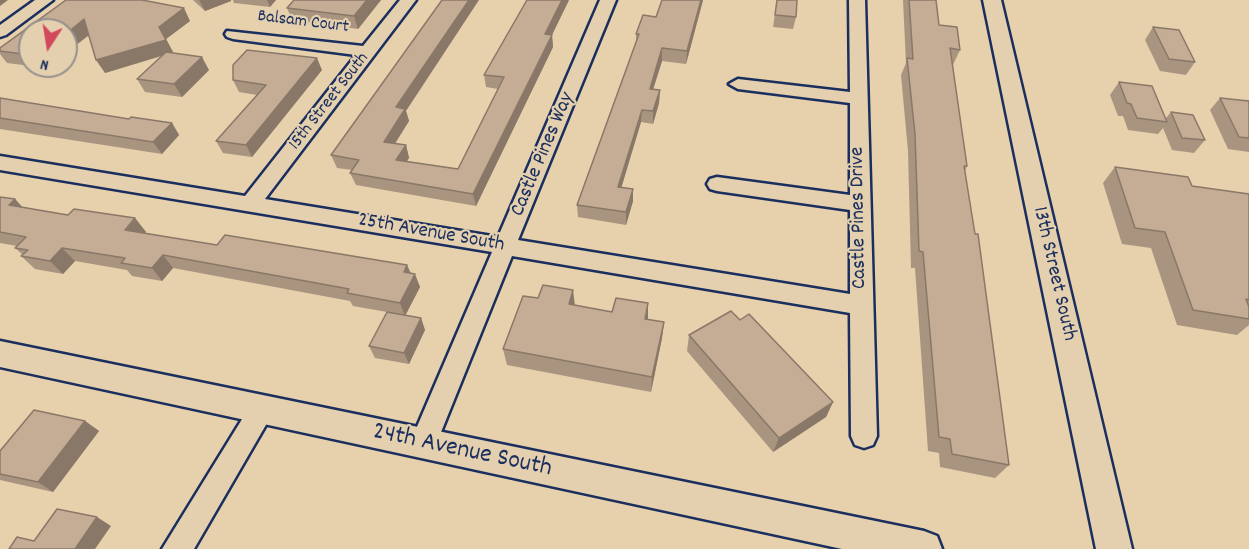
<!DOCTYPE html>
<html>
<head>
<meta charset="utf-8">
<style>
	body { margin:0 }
	#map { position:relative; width:1249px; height:549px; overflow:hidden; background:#e7d0ac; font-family:Dekko,sans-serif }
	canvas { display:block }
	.north { position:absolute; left:18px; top:18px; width:60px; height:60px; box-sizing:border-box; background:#e4d0ae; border:2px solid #94908e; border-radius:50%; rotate:192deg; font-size:16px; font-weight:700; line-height:24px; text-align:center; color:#1b2f5e }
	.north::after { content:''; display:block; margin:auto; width:21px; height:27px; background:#d1495b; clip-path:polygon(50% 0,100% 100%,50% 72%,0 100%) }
</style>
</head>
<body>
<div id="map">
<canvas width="1249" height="549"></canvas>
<div class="north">N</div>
</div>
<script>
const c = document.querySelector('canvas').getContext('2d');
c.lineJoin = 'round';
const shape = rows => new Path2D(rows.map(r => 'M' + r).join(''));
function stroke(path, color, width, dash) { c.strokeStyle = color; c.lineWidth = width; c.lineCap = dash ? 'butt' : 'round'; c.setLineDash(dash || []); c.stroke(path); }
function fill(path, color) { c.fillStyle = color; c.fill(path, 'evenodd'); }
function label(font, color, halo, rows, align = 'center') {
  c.font = font + ' Dekko,sans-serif'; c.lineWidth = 4.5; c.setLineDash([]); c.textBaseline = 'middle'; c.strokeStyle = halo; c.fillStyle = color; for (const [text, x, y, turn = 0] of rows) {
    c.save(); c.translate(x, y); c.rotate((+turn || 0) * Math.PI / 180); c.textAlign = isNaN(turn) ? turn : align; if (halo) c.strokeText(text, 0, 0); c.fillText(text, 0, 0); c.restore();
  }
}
const minor = shape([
	[35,0,53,0,6,35,0,37,0,25,35,0],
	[400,0,416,0,265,199,498,237,600,0,616,0,518,240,850,294,850,210,717,191,710,189,707,184,710,179,717,177,850,195,850,103,738,89,729,84,738,79,850,92,849,0,865,0,877,436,873,445,864,448,855,445,851,436,850,313,512,256,433,452,423,455,413,452,410,443,492,252,0,170,0,156,245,196,356,55,233,39,227,37,225,34,227,31,363,46,400,0],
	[261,399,270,403,274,411,194,549,162,549,252,403,261,399]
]);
const tertiary = shape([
	[983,0,1001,0,1132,549,1096,549,983,0],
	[0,341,924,531,937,536,942,549,842,549,0,367,0,341]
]);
const wall = shape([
	[66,0,190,21,166,39,173,52,171,53,209,70,182,97,145,92,137,79,162,56,105,73,89,34,30,30,30,66,50,66,47,68,7,63,0,54,0,48],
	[193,0,231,0,231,1,205,11],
	[233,0,276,0,270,7,234,3],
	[294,0,381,0,358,29,292,20,287,8],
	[569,0,552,35,553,47,476,206,356,185,350,173,352,170,337,168,331,155,406,111,409,121,395,144,406,145,409,158,407,161,458,169,498,89,486,87,484,75],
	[703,0,686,64,662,61,653,90,660,90,659,103,653,124,641,122,621,187,633,189,633,201,626,225,578,217,577,205,636,43,636,34,656,17],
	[777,0,796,17,793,29,773,27],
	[903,0,936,0,939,25,960,50,952,67,967,166,965,171,1009,465,995,478,940,467,939,453,928,451,915,268,911,268,908,151,901,75,906,63],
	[1153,27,1195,62,1186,75,1160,71,1145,40],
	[322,70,252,157,223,153,216,141,257,95,239,92,233,80],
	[1119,82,1166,118,1171,112,1205,140,1194,153,1172,150,1163,128,1158,134,1128,130,1123,116,1118,116,1110,95],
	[0,98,129,119,172,123,179,135,162,154,0,129],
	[1220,98,1249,101,1249,152,1228,149,1210,110],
	[1115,167,1192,186,1249,194,1249,325,1237,335,1177,325,1151,248,1122,244,1103,183],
	[0,197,15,199,22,207,68,215,135,218,146,232,144,233,217,245,407,265,411,273,420,287,405,316,421,318,425,330,409,364,375,358,369,346,387,312,353,306,350,301,173,268,162,281,132,276,127,270,75,261,63,274,35,269,21,256,23,255,15,248,17,246,0,243],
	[575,306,664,322,662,338,651,392,507,365,503,349],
	[740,320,833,402,826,417,773,452,687,351,689,335],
	[85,421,99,431,53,492,0,480,0,451]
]);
const shadedWall = shape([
	[0,0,8,0,0,6],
	[199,0,231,0,231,1,205,11],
	[267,0,276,0,270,7],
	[367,0,381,0,358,29,354,16],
	[469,0,479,0,406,111,409,121,388,154,384,142,396,107],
	[562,0,569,0,546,47,545,34],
	[701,0,703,0,686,64,687,51],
	[184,8,190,21,166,39,173,52,105,73,96,60],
	[84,19,93,32,66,53,66,34],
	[552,35,553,47,476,206,473,194],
	[662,48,662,61,649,102,650,89],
	[202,57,209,70,182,97,174,84],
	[317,58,322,70,252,157,246,145],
	[660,90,659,103,653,124,653,111],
	[642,110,641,122,618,199,618,187],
	[172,123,179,135,162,154,153,142],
	[406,145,409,158,400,172,396,160],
	[633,189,633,201,626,225,626,212],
	[15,199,28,213,9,205],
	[135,218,146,232,136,243,125,230],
	[62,248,75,261,63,274,50,261],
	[163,255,173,268,162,281,152,268],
	[407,265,412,278,404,272],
	[415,274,420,287,405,316,400,303],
	[573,290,575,306,569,304],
	[648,303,648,320,645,319],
	[421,318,425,330,409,364,404,353],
	[664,322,662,338,651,392,652,377],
	[833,402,826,417,773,452,779,438],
	[85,421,99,431,53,492,38,482],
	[97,517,111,526,95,549,75,549]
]);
const building = shape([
	[66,0,142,0,184,8,159,27,166,40,96,60,84,19,66,34,66,30,30,30,30,55,0,51,0,48,66,0],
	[294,0,367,0,354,16,287,8,294,0],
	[442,0,469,0,396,107,405,109,384,142,406,145,396,160,458,169,504,77,484,75,527,0,562,0,545,34,552,35,473,194,350,173,359,160,331,155,442,0],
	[662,0,701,0,687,51,662,48,650,89,660,90,653,111,642,110,618,187,633,189,626,212,577,205,639,34,636,34,643,15,656,17,662,0],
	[777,0,797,0,796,17,775,15,777,0],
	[909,0,936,0,939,25,957,27,960,50,950,48,967,166,964,166,975,234,978,234,1009,465,952,454,950,439,939,437,923,252,919,251,915,134,907,58,913,59,909,0],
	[1153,27,1179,30,1195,62,1169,59,1153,27],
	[247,50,317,58,246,145,216,141,266,85,233,80,233,65,247,50],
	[166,52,202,57,174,84,137,79,166,52],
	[1119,82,1152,86,1167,122,1137,118,1131,104,1127,103,1119,82],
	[0,98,129,119,131,117,172,123,153,142,0,118,0,98],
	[1220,98,1249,101,1249,138,1239,137,1220,98],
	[1171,112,1193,115,1205,140,1182,138,1171,112],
	[1115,167,1188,177,1192,186,1249,194,1249,300,1246,299,1249,307,1249,319,1193,310,1165,232,1135,228,1115,167],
	[0,197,15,199,9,205,68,215,74,209,135,218,125,230,217,245,225,235,407,265,404,272,415,274,400,303,347,293,349,289,163,255,152,268,121,263,125,258,62,248,50,261,21,256,28,250,15,248,26,237,0,232,0,197],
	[543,285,573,290,569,304,612,312,616,298,648,303,645,319,664,322,652,377,503,349,523,296,538,298,543,285],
	[731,311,740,320,749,314,833,402,779,438,689,335,731,311],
	[387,312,421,318,404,353,369,346,387,312],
	[34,410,85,421,38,482,0,474,0,451,34,410],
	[57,509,97,517,75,549,9,549,17,537,34,541,57,509]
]);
const farStreetnames = [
	["Balsam Court",303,23,7],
	["15th Street South",330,102,-52]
];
const streetNames = [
	["Castle Pines Way",544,155,-67],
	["Castle Pines Drive",860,218,-91],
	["25th Avenue South",431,234,10],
	["13th Street South",1053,274,77]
];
const nearStreetnames = [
	["24th Avenue South",462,452,12]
];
stroke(minor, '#1b2f5e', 5);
stroke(tertiary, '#1b2f5e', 5);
fill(minor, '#e4d0ae');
fill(tertiary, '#e4d0ae');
fill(wall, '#a99480');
fill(shadedWall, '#897868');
fill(building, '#c4ac95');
stroke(building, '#897868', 1.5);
label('18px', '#1b2f5e', '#e4d0ae', farStreetnames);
label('21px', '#1b2f5e', '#e4d0ae', streetNames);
label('26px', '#1b2f5e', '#e4d0ae', nearStreetnames);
</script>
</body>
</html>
